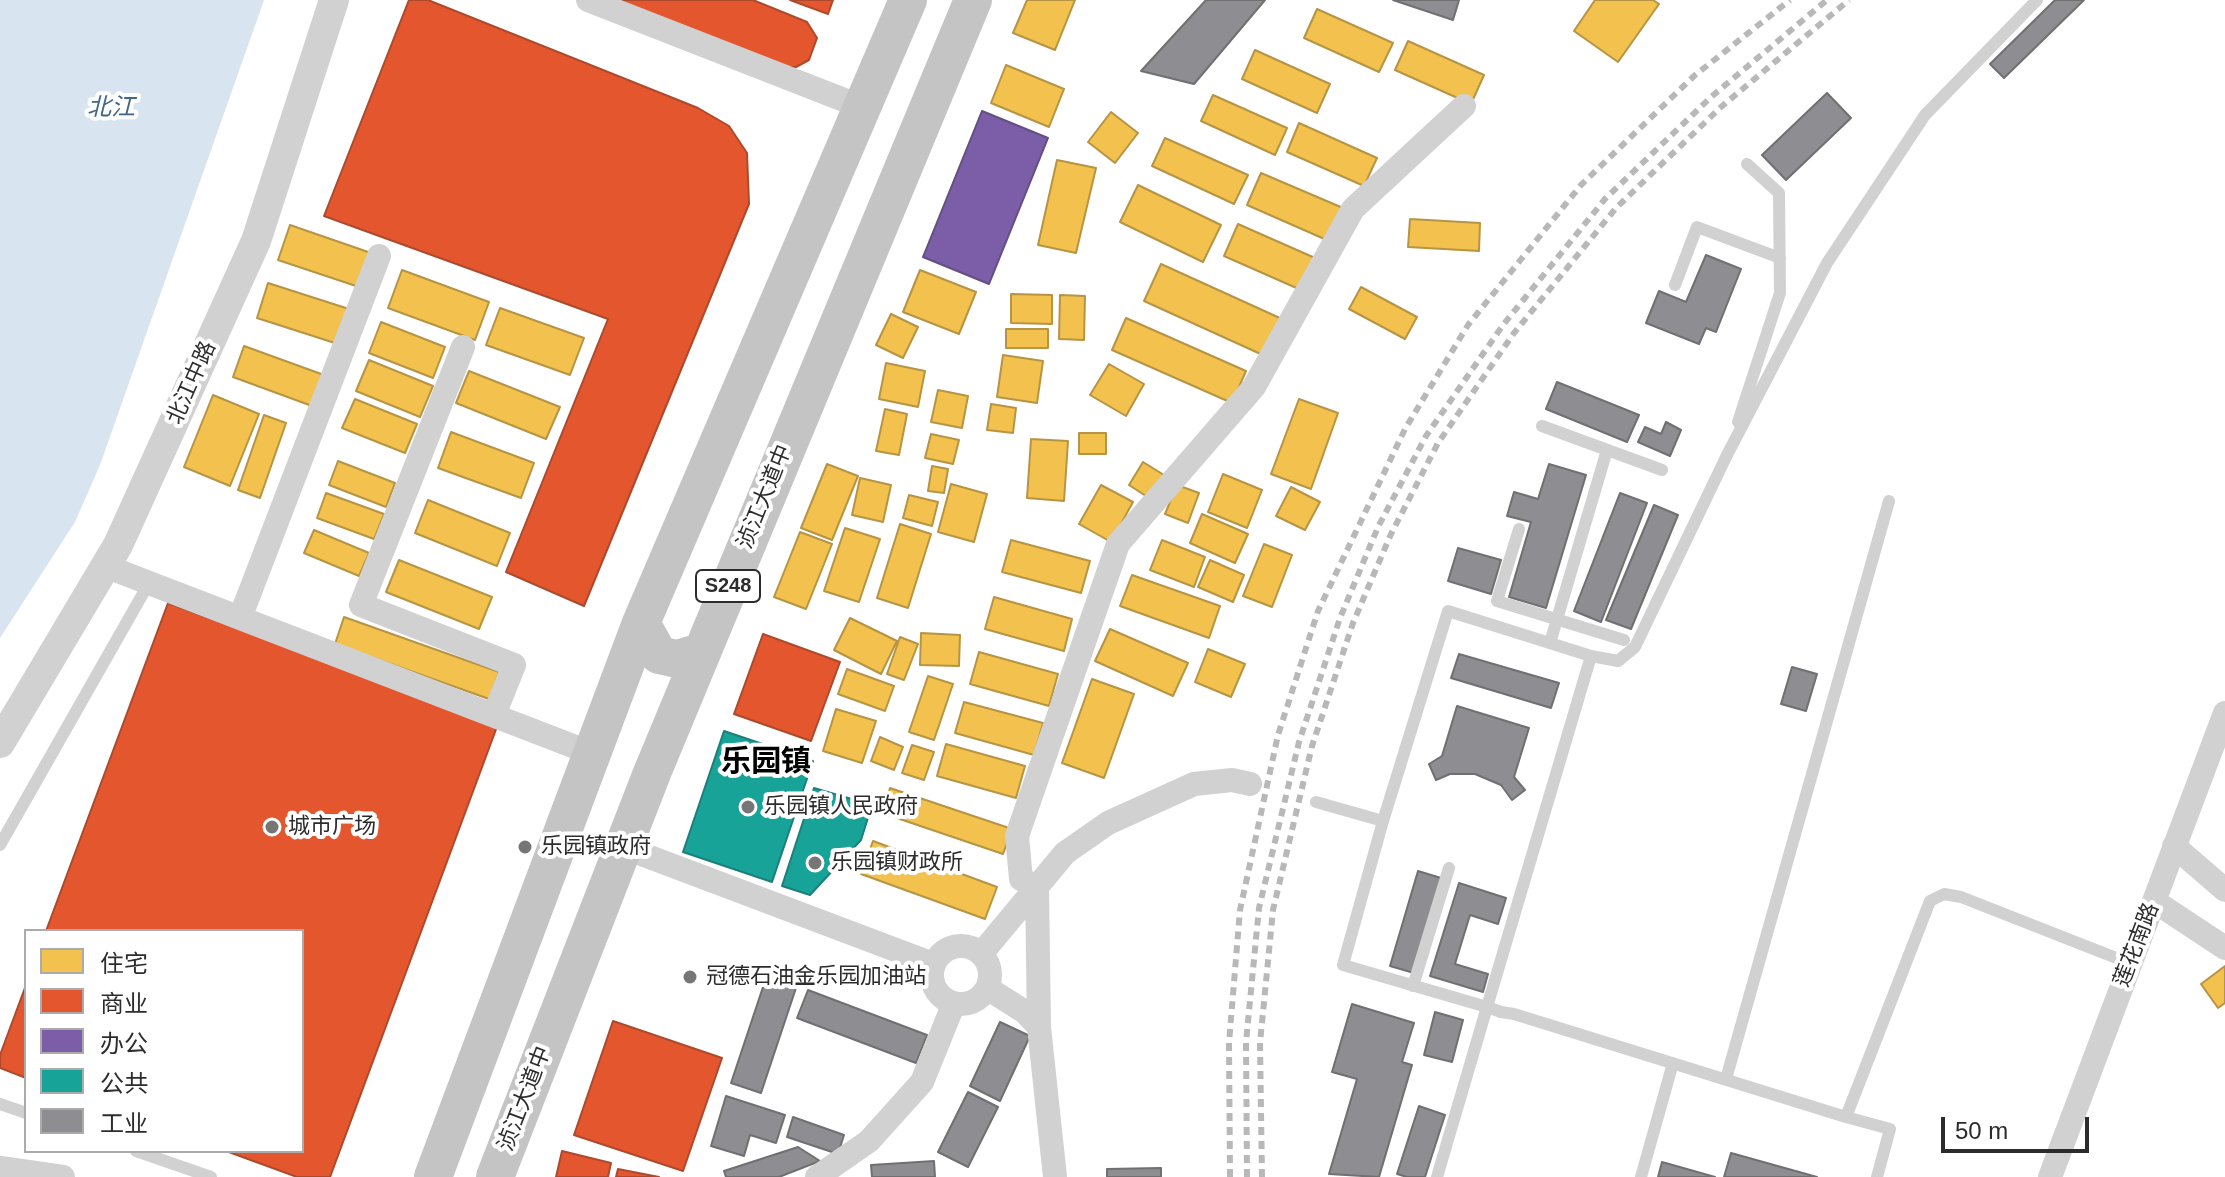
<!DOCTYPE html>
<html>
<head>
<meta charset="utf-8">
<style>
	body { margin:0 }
	#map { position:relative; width:2225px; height:1177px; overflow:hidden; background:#fff; font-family:Arial,"Noto Sans SC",sans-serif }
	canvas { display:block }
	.legend { position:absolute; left:24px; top:929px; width:280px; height:224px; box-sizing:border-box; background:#fff; border:2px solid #ababab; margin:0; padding:10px 14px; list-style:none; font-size:24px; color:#2c2c2c }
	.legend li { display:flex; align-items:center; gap:16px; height:40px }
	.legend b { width:40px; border:2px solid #ababab }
	.scale { position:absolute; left:1941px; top:1117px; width:148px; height:36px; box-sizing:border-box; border:4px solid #2c2c2c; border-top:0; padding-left:10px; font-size:24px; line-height:28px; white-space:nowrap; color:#2c2c2c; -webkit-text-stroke:6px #fff; paint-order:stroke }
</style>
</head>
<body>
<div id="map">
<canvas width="2225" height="1177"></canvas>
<ul class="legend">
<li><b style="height:22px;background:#f2c14e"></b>住宅</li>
<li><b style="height:22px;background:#e4572e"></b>商业</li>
<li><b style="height:22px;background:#7b5ea7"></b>办公</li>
<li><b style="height:22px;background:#17a398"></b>公共</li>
<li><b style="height:22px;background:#8d8d92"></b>工业</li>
</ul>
<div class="scale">50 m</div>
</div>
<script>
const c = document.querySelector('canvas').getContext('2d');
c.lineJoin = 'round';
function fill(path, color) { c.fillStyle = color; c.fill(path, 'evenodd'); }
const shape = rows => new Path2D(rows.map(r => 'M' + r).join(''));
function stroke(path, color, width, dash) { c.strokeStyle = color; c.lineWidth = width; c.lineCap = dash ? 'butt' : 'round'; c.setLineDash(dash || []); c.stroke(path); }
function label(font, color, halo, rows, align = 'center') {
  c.font = font + ' Arial,"Noto Sans SC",sans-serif'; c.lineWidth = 8; c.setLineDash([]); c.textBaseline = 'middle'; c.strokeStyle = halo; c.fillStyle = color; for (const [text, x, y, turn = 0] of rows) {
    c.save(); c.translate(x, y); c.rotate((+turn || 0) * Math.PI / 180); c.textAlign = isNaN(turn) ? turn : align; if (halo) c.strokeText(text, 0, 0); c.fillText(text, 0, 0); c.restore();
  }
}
const water = shape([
	[0,0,264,0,100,465,75,522,0,638]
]);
const homes = shape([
	[1027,0,1075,0,1055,50,1013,33,1027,0],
	[1595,0,1653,0,1659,4,1618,62,1574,31,1595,0],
	[1317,9,1393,43,1379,72,1304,38,1317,9],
	[1408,41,1484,75,1471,104,1395,70,1408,41],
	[1255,50,1330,84,1317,113,1242,79,1255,50],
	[1006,65,1064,89,1049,127,991,103,1006,65],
	[1213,95,1287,128,1275,155,1201,121,1213,95],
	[1111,112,1138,133,1115,163,1088,142,1111,112],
	[1299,123,1377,158,1364,186,1287,152,1299,123],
	[1165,138,1248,175,1234,204,1152,166,1165,138],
	[1057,160,1096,168,1076,253,1038,245,1057,160],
	[1261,173,1343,208,1329,241,1247,205,1261,173],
	[1138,185,1221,225,1203,262,1120,222,1138,185],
	[1410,219,1480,223,1479,251,1408,247,1410,219],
	[1238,224,1315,258,1301,290,1224,256,1238,224],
	[290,225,374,254,362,288,278,260,290,225],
	[1161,264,1282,319,1265,356,1144,301,1161,264],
	[402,270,489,302,475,340,388,308,402,270],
	[920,270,976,292,959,334,903,312,920,270],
	[268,283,349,309,338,344,257,318,268,283],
	[1361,287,1417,317,1405,339,1349,309,1361,287],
	[1011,294,1052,295,1052,324,1011,323,1011,294],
	[1060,295,1085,296,1084,340,1059,339,1060,295],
	[500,308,584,338,570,375,486,345,500,308],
	[891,314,918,327,903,358,876,345,891,314],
	[1126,318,1246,371,1232,403,1112,350,1126,318],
	[381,322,445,347,433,378,369,353,381,322],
	[1006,329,1048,329,1048,348,1006,348,1006,329],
	[244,346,324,375,312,406,233,377,244,346],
	[1003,355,1043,361,1037,403,997,397,1003,355],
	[369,360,433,386,420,417,356,391,369,360],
	[886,363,925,371,918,407,879,399,886,363],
	[1109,364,1144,384,1126,416,1090,395,1109,364],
	[469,371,560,407,546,439,456,403,469,371],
	[938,390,968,396,962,428,931,422,938,390],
	[213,395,259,414,230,486,184,467,213,395],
	[355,399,417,424,405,453,342,428,355,399],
	[1299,399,1338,413,1311,489,1271,474,1299,399],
	[991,404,1016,408,1013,433,987,430,991,404],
	[885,409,907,414,899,455,876,451,885,409],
	[264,415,286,423,260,498,238,490,264,415],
	[451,432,534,463,521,498,438,468,451,432],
	[1079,433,1106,433,1106,454,1079,454,1079,433],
	[931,434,959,440,953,464,925,458,931,434],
	[1031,439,1068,441,1064,501,1027,498,1031,439],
	[338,461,395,483,386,507,329,485,338,461],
	[1143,462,1164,475,1149,498,1129,485,1143,462],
	[827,464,858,476,832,540,801,528,827,464],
	[932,466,948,469,944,493,928,491,932,466],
	[1223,474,1262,490,1247,528,1208,512,1223,474],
	[860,478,891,485,883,522,852,515,860,478],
	[951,484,987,494,974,542,938,532,951,484],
	[1101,485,1133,502,1111,542,1079,524,1101,485],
	[1177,485,1199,493,1188,523,1165,514,1177,485],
	[1291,487,1320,502,1305,530,1276,516,1291,487],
	[326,493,384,514,374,539,317,518,326,493],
	[909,495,938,502,932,526,903,518,909,495],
	[428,500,510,533,497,566,415,533,428,500],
	[1202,514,1248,534,1235,563,1190,543,1202,514],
	[900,524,931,534,908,608,877,598,900,524],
	[845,528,880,539,859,602,824,591,845,528],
	[314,530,369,553,359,576,304,553,314,530],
	[800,532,832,544,806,609,774,597,800,532],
	[1011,540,1090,561,1081,593,1002,572,1011,540],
	[1162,540,1205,557,1194,587,1150,570,1162,540],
	[1264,544,1292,555,1272,607,1243,596,1264,544],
	[399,560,492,597,479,629,386,592,399,560],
	[1210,560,1244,575,1233,602,1198,587,1210,560],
	[1132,575,1220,606,1209,638,1120,606,1132,575],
	[994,597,1072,619,1064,651,985,629,994,597],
	[344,617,499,672,489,699,335,644,344,617],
	[850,618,897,641,881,674,834,650,850,618],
	[1110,629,1188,663,1173,696,1095,661,1110,629],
	[921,633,960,635,959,666,920,665,921,633],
	[900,637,918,644,904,680,887,674,900,637],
	[1208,649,1245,664,1231,697,1195,682,1208,649],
	[979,652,1058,674,1049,706,970,684,979,652],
	[847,669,894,686,885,711,838,694,847,669],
	[928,676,953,684,934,740,909,732,928,676],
	[1092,679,1134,694,1104,778,1062,763,1092,679],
	[964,702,1043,723,1034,755,955,733,964,702],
	[836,709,876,721,862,763,823,751,836,709],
	[880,737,903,747,894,770,871,761,880,737],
	[946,744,1025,766,1016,798,937,776,946,744],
	[912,745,934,752,924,780,902,773,912,745],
	[890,788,1012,829,1003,854,882,813,890,788],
	[873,841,997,887,985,919,861,874,873,841],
	[2225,966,2225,1003,2218,1008,2201,984,2225,966]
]);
const shops = shape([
	[409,0,428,0,698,108,729,126,747,153,749,204,584,606,506,572,608,319,324,216,409,0],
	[616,0,753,0,807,22,817,38,809,60,796,67,786,67,616,0],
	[790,0,833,0,828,14,790,0],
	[168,603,498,724,330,1177,297,1177,226,1151,302,1151,302,931,46,931,168,603],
	[763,634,840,662,811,741,734,714,763,634],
	[26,985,26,1078,0,1068,0,1055,26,985],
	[613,1021,722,1058,683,1171,574,1135,613,1021],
	[562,1151,611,1163,608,1177,556,1177,562,1151],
	[618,1169,659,1177,616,1177,618,1169]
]);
const offices = shape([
	[982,111,1048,138,989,284,923,257,982,111]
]);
const public = shape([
	[724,731,813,761,772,882,683,852,724,731],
	[814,788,872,805,861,840,810,895,782,886,814,788]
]);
const industry = shape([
	[1206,0,1265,0,1194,84,1141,71,1206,0],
	[1393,0,1459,0,1453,20,1393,0],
	[2055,0,2084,0,2004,78,1990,64,2055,0],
	[1827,93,1851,118,1786,180,1762,155,1827,93],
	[1706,255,1741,269,1716,332,1706,328,1699,344,1646,323,1659,291,1686,302,1706,255],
	[1557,382,1639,415,1627,442,1546,409,1557,382],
	[1666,422,1681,430,1670,456,1638,442,1645,427,1661,434,1666,422],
	[1549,464,1586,475,1546,608,1509,597,1531,522,1507,516,1514,492,1538,499,1549,464],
	[1620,493,1647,503,1601,622,1574,611,1620,493],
	[1654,505,1678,515,1631,629,1606,620,1654,505],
	[1458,548,1501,560,1491,594,1448,581,1458,548],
	[1459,654,1559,683,1551,708,1451,678,1459,654],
	[1792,667,1817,674,1806,711,1781,704,1792,667],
	[1457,706,1529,728,1514,777,1525,790,1512,800,1501,785,1475,774,1450,774,1436,780,1429,764,1442,756,1457,706],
	[1418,871,1441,878,1414,973,1390,966,1418,871],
	[1459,883,1506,898,1498,924,1470,915,1455,964,1488,974,1483,992,1430,976,1459,883],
	[766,978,796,988,761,1093,731,1083,766,978],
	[808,990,927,1035,916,1063,797,1018,808,990],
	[1352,1004,1414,1023,1402,1062,1412,1065,1379,1177,1329,1174,1357,1079,1332,1072,1352,1004],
	[1435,1012,1463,1020,1452,1062,1424,1055,1435,1012],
	[1000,1022,1030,1036,1000,1101,970,1086,1000,1022],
	[968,1092,998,1107,968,1167,938,1152,968,1092],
	[726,1096,785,1115,776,1143,750,1135,744,1156,711,1146,726,1096],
	[1419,1106,1445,1115,1425,1177,1407,1177,1397,1174,1419,1106],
	[793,1117,844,1135,838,1154,787,1137,793,1117],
	[798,1147,820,1161,779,1177,726,1177,724,1171,798,1147],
	[1731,1153,1817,1177,1724,1177,1731,1153],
	[934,1161,935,1177,872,1177,871,1165,934,1161],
	[1662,1162,1715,1177,1658,1177,1662,1162],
	[1161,1168,1161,1177,1107,1177,1107,1169,1161,1168]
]);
const service = shape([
	[1675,285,1697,227,1780,258],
	[1738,422,1780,293,1779,193,1747,164],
	[1542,426,1662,470],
	[1519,529,1497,601,1624,640],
	[1550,643,1607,450],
	[1591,656,1618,661,1635,647,1727,455,1827,263,1925,115,2037,0],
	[1316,802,1383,821],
	[0,845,149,583],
	[1413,986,1449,868],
	[1726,1079,1889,501],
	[0,1104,26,1113],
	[1846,1117,1890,1129,1877,1177],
	[136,1151,211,1177],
	[1437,1177,1487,1007,1591,656,1448,611,1383,821,1343,965,1487,1007,1501,1012,1514,1014,1846,1117,1930,901,1944,894,1961,897,2129,963],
	[1641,1177,1673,1063]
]);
const minor = shape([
	[588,0,862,107],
	[463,347,361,605,514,665,494,715],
	[105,566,591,753],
	[240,618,379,256],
	[2174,846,2225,890],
	[623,847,933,964],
	[2154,901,2225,948],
	'932 975a29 29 0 1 1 58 0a29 29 0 1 1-58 0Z',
	[981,954,1065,853,1108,823,1194,784,1232,780,1250,784],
	[987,988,1025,1012,1039,1027,1055,1177],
	[1039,1027,1037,887,1021,879,1017,836,1118,544,1254,387,1353,209,1464,106],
	[1,1168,63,1177],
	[817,1177,869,1141,922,1082,954,1003],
	[2050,1177,2225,713]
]);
const tertiary = shape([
	[0,743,118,545,256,241,334,0]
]);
const primary = shape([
	[641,623,659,655,677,659,701,652],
	[433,1177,641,623,908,0],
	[495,1177,652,773,973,0]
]);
const rail = shape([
	[1230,1177,1229,1043,1240,910,1278,735,1318,611,1405,429,1468,325,1581,185,1694,76,1790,0],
	[1247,1177,1246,1042,1259,908,1299,742,1340,618,1378,527,1426,436,1503,325,1605,199,1711,97,1827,0],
	[1262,1177,1260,1043,1273,910,1312,746,1353,623,1391,534,1438,443,1514,333,1616,208,1721,107,1849,0]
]);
const markers = [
	[748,807,8,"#767676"],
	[272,827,8,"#767676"],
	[525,847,8,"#767676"],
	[815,863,8,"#767676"],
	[690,977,8,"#767676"]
];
const shields = [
	[728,586,64]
];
const shieldNames = [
	["S248",728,586]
];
const streetNames = [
	["北江中路",192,383,-66],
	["浈江大道中",765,497,-68],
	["莲花南路",2137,945,-69],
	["浈江大道中",525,1099,-69]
];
const poiNames = [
	["乐园镇人民政府",764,807],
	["城市广场",288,827],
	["乐园镇政府",541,847],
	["乐园镇财政所",831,863],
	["冠德石油金乐园加油站",706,977]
];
const waterNames = [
	["北江",111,108]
];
const districtNames = [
	["乐园镇",766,763]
];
fill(water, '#d8e4ef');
fill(homes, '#f2c14e');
stroke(homes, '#b79444', 2);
fill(shops, '#e4572e');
stroke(shops, '#ad4a2d', 2);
fill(offices, '#7b5ea7');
stroke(offices, '#634f82', 2);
fill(public, '#17a398');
stroke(public, '#1d7f78', 2);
fill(industry, '#8d8d92');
stroke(industry, '#707073', 2);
stroke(service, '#d1d1d1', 12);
stroke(minor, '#d1d1d1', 24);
stroke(tertiary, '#d1d1d1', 30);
stroke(primary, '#c4c4c4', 38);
stroke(rail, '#b8b8b8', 6, [8, 6]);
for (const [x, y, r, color] of markers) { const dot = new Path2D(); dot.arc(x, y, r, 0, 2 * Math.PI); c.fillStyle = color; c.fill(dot); stroke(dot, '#fff', 3); }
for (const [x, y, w] of shields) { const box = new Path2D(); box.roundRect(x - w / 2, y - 16, w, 32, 6); c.fillStyle = '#fff'; c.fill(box); stroke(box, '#2c2c2c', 2); }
label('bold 20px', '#2c2c2c', null, shieldNames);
label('22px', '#2c2c2c', '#fff', streetNames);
label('22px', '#2c2c2c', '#fff', poiNames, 'left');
label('italic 24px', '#416687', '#fff', waterNames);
label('bold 30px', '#000', '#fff', districtNames);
</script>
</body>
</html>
